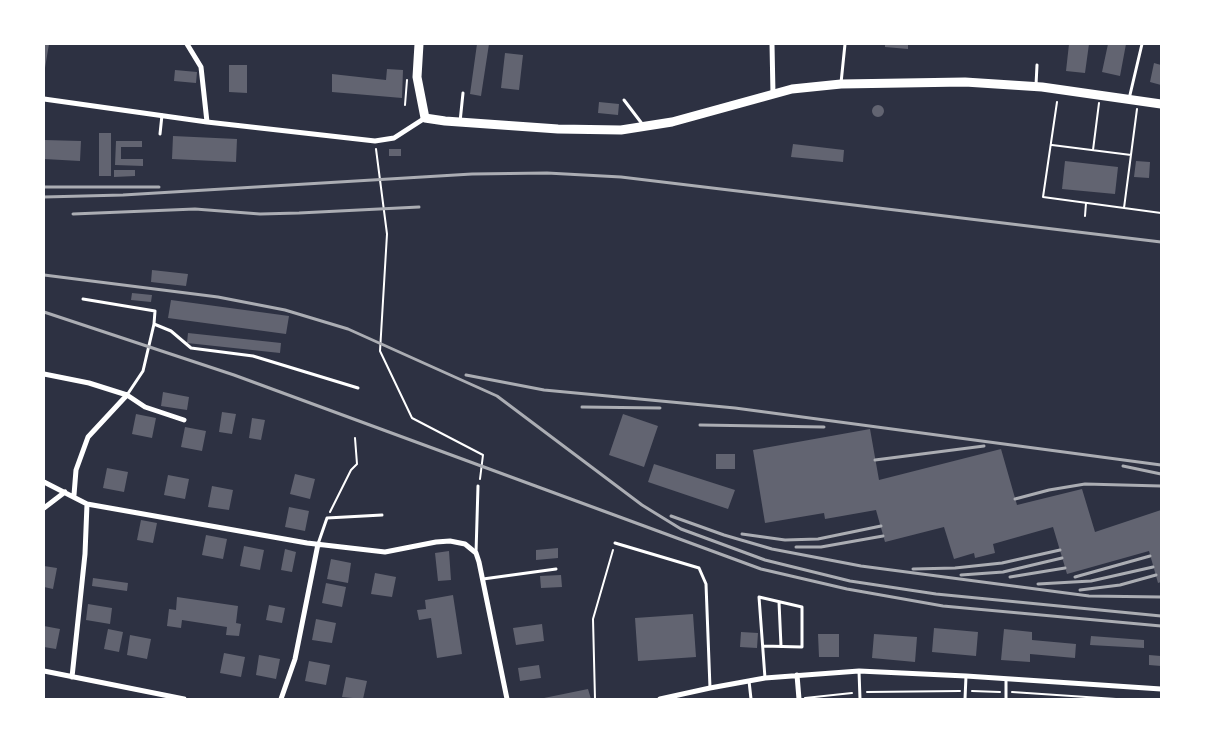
<!DOCTYPE html>
<html>
<head>
<meta charset="utf-8">
<style>
	body { margin:0 }
	#map { position:relative; width:1205px; height:743px; overflow:hidden; background:#2d3142; font-family:"Noto Serif",serif }
	canvas { display:block }
	.frame { position:absolute; inset:0; border:45px solid #fff; pointer-events:none }
</style>
</head>
<body>
<div id="map">
<canvas width="1205" height="743"></canvas>
<div class="frame"></div>
</div>
<script>
const c = document.querySelector('canvas').getContext('2d');
c.lineJoin = 'round';
function fill(path, color) { c.fillStyle = color; c.fill(path, 'evenodd'); }
const shape = rows => new Path2D(rows.map(r => 'M' + r).join(''));
function stroke(path, color, width, dash) { c.strokeStyle = color; c.lineWidth = width; c.lineCap = dash ? 'butt' : 'round'; c.setLineDash(dash || []); c.stroke(path); }
const building = shape([
	[44,44,49,44,45,68,44,68],
	[477,44,489,44,481,96,470,94],
	[885,44,908,44,908,49,885,47],
	[1069,44,1089,44,1085,73,1066,71],
	[1108,44,1126,44,1120,76,1102,72],
	[505,53,523,55,519,90,501,88],
	[1154,63,1161,65,1161,85,1150,82],
	[229,65,247,65,247,93,229,92],
	[387,69,403,70,402,98,332,92,332,74,386,80],
	[175,70,197,72,196,83,174,81],
	[599,102,619,104,618,115,598,113],
	'872 111a6 6 0 1 1 12 0a6 6 0 1 1-12 0Z',
	[99,133,111,133,111,176,99,176],
	[173,136,237,139,236,162,172,159],
	[44,140,81,141,80,161,44,159],
	[116,141,142,141,142,147,121,147,121,159,143,159,143,166,115,165],
	[793,144,844,150,843,162,791,157],
	[389,149,401,149,401,156,389,156],
	[1065,161,1118,167,1115,194,1062,189],
	[1136,161,1150,162,1149,178,1134,177],
	[114,170,135,170,135,176,114,177],
	[152,270,188,274,186,286,151,282],
	[132,293,152,295,151,302,131,300],
	[171,300,289,316,286,334,168,318],
	[188,333,281,343,280,353,187,343],
	[163,392,189,397,187,410,161,406],
	[222,412,236,414,232,434,219,432],
	[136,414,156,418,152,438,132,434],
	[623,414,658,426,644,467,609,455],
	[252,418,265,420,261,440,249,438],
	[185,427,206,431,202,451,181,447],
	[870,429,879,480,1001,449,1017,505,1082,489,1095,532,1161,510,1161,582,1158,583,1149,551,1067,574,1053,527,993,544,995,553,975,558,974,553,954,559,944,527,885,542,876,510,825,519,824,513,765,523,753,450],
	[716,454,735,454,735,469,716,469],
	[654,464,735,490,728,509,648,482],
	[107,468,128,472,124,492,103,488],
	[295,474,315,479,310,499,290,494],
	[168,475,189,479,185,499,164,495],
	[212,486,233,490,229,510,208,507],
	[289,507,309,511,305,531,285,527],
	[141,520,157,523,153,543,137,540],
	[206,535,227,539,223,559,202,555],
	[244,546,264,550,260,570,240,566],
	[558,548,558,558,536,560,536,550],
	[285,549,296,552,292,572,281,570],
	[449,551,451,580,438,581,435,553],
	[331,559,351,563,348,583,327,579],
	[44,566,57,568,53,589,44,587],
	[375,573,396,577,392,597,371,594],
	[561,575,562,587,541,588,540,576],
	[93,578,128,583,127,591,92,586],
	[326,583,346,587,342,607,322,603],
	[453,595,462,654,437,658,431,618,419,620,417,610,426,609,425,600],
	[177,597,238,606,236,623,241,624,239,636,226,635,227,627,182,620,181,628,167,626,169,609,176,610],
	[88,604,112,608,110,624,86,620],
	[269,605,285,608,282,623,266,620],
	[693,614,696,657,638,661,635,618],
	[316,619,336,623,332,643,312,640],
	[542,624,544,641,516,645,513,628],
	[44,626,60,629,56,649,44,647],
	[934,628,978,632,976,656,932,652],
	[108,629,123,632,119,652,104,649],
	[1004,629,1032,632,1032,640,1076,644,1075,658,1030,654,1030,662,1001,660],
	[741,632,758,633,757,648,740,647],
	[818,634,839,634,839,657,819,657],
	[874,634,917,637,915,662,872,658],
	[130,635,151,639,147,659,127,655],
	[1091,636,1144,640,1144,648,1090,645],
	[224,653,245,657,241,677,220,673],
	[259,655,280,659,276,679,256,675],
	[1149,655,1161,656,1161,666,1149,665],
	[309,661,330,665,326,685,305,681],
	[539,665,541,678,520,681,518,668],
	[346,677,367,681,363,699,342,697],
	[588,689,591,699,544,699,544,698]
]);
const path = shape([
	[1057,102,1043,197,1161,213],
	[405,105,407,80],
	[1052,145,1131,155],
	[376,149,387,234,380,351,412,418,483,455,480,479],
	[1093,150,1099,103],
	[1124,208,1137,109],
	[1085,216,1086,203],
	[330,512,351,470,357,464,355,438],
	[972,691,1000,692],
	[867,692,960,691],
	[1012,692,1116,699],
	[805,698,852,693],
	[595,699,593,619,613,550]
]);
const service = shape([
	[841,83,845,44],
	[1036,85,1037,65],
	[1129,99,1142,44],
	[624,100,643,125],
	[460,122,463,93],
	[160,134,162,115],
	[83,299,155,311,154,324,143,371,127,395],
	[154,324,171,331,191,348,253,356,358,388],
	[615,543,699,568,706,584,710,688],
	[318,544,327,518,382,515],
	[476,553,478,486],
	[483,579,556,569],
	[779,602,781,646],
	[763,646,802,647,802,607,759,597,765,678],
	[859,671,860,699],
	[749,681,751,699],
	[965,699,966,676],
	[1006,699,1006,680]
]);
const minor = shape([
	[187,44,201,67,207,122],
	[772,44,773,94],
	[44,99,207,122,375,141,394,138,425,118],
	[44,374,89,383,127,395,145,407,184,420],
	[44,482,87,504,307,543,385,552,436,542,450,541,465,544,476,553,479,562,507,699],
	[74,495,76,470,88,437,127,395],
	[44,508,65,492],
	[44,671,184,699],
	[797,675,799,699],
	[72,677,85,554,87,504],
	[281,699,295,659,318,544],
	[660,699,710,688,765,678,859,671,966,676,1161,689]
]);
const secondary = shape([
	[419,44,417,77,425,118,445,121,558,129,621,130,672,122,792,89,841,84,965,82,1042,87,1161,104]
]);
const rail = shape([
	[44,187,159,187],
	[44,197,123,195,472,174,547,173,621,177,1161,242],
	[73,214,195,209,260,214,299,213,419,207],
	[44,275,218,297,285,310,348,329,497,396,642,505,681,529,765,560,850,581,936,594,1161,616],
	[44,312,234,375,761,569,847,589,943,606,1161,626],
	[466,375,544,390,735,408,1161,465],
	[582,407,660,408],
	[700,425,824,427],
	[875,460,984,446],
	[1123,466,1161,474],
	[1015,499,1049,490,1085,484,1161,486],
	[671,516,724,535,772,549,861,566,1089,596,1161,597],
	[742,534,785,540,818,539,881,526],
	[796,547,821,547,883,536],
	[913,569,955,568,1002,563,1060,550],
	[961,575,1003,572,1062,558],
	[1010,577,1065,568],
	[1075,577,1150,556],
	[1038,584,1091,581,1153,567],
	[1080,590,1120,585,1156,575]
]);
fill(building, '#626471');
stroke(path, '#fff', 2);
stroke(service, '#fff', 3);
stroke(minor, '#fff', 5);
stroke(secondary, '#fff', 9);
stroke(rail, '#abadb3', 3);
</script>
</body>
</html>
